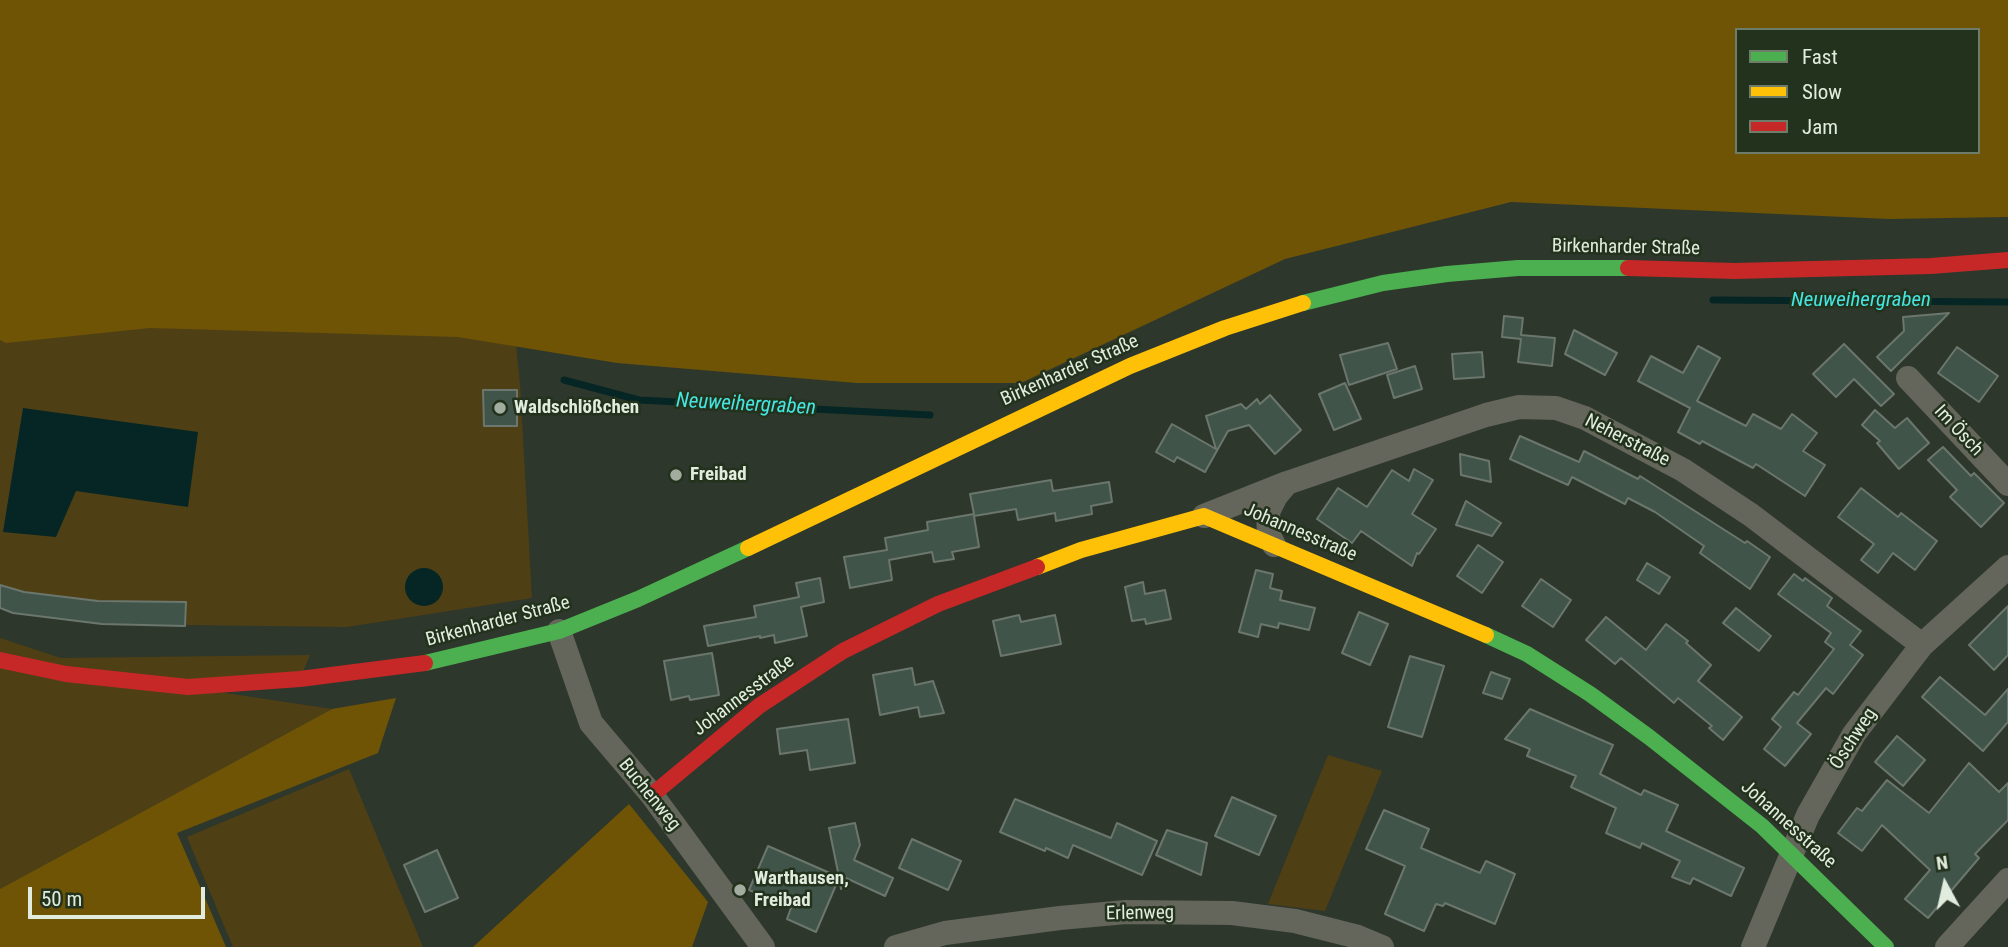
<!DOCTYPE html>
<html>
<head>
<meta charset="utf-8">
<style>
	body { margin:0 }
	#map { position:relative; width:2008px; height:947px; overflow:hidden; background:#2e372b; font-family:"Roboto Condensed",sans-serif }
	canvas { display:block }
	.legend { position:absolute; left:1735px; top:28px; width:245px; height:126px; box-sizing:border-box; background:#22321c; border:2px solid #6e7c6a; margin:0; padding:9px 12px; list-style:none; font-size:21px; color:#e1ecde }
	.legend li { display:flex; align-items:center; gap:14px; height:35px }
	.legend b { width:35px; border:2px solid #6e7c6a }
	.north { position:absolute; left:1910px; top:849px; width:70px; height:70px; -webkit-text-stroke:5px #22321c; paint-order:stroke; rotate:352deg; font-size:19px; font-weight:700; line-height:28px; text-align:center; color:#e1ecde }
	.north::after { content:''; display:block; margin:auto; width:24px; height:32px; background:#e1ecde; clip-path:polygon(50% 0,100% 100%,50% 72%,0 100%) }
	.scale { position:absolute; left:28px; top:887px; width:177px; height:32px; box-sizing:border-box; border:4px solid #e1ecde; border-top:0; padding-left:9px; font-size:21px; line-height:24px; white-space:nowrap; color:#e1ecde; -webkit-text-stroke:5px #22321c; paint-order:stroke }
</style>
</head>
<body>
<div id="map">
<canvas width="2008" height="947"></canvas>
<ul class="legend">
<li><b style="height:9px;background:#4caf50"></b>Fast</li>
<li><b style="height:9px;background:#ffc107"></b>Slow</li>
<li><b style="height:9px;background:#c62828"></b>Jam</li>
</ul>
<div class="north">N</div>
<div class="scale">50 m</div>
</div>
<script>
const c = document.querySelector('canvas').getContext('2d');
c.lineJoin = 'round';
function fill(path, color) { c.fillStyle = color; c.fill(path, 'evenodd'); }
const shape = rows => new Path2D(rows.map(r => 'M' + r).join(''));
function stroke(path, color, width, dash) { c.strokeStyle = color; c.lineWidth = width; c.lineCap = dash ? 'butt' : 'round'; c.setLineDash(dash || []); c.stroke(path); }
function label(font, color, halo, rows, align = 'center') {
  c.font = font + ' "Roboto Condensed",sans-serif'; c.lineWidth = 5; c.setLineDash([]); c.textBaseline = 'middle'; c.strokeStyle = halo; c.fillStyle = color; for (const [text, x, y, turn = 0] of rows) {
    c.save(); c.translate(x, y); c.rotate((+turn || 0) * Math.PI / 180); c.textAlign = isNaN(turn) ? turn : align; if (halo) c.strokeText(text, 0, 0); c.fillText(text, 0, 0); c.restore();
  }
}
const green = shape([
	[508,267,520,384,532,598,347,627,102,624,13,613,0,608,0,314],
	[0,638,61,658,310,655,300,679,192,688,332,709,0,889],
	[1328,755,1382,771,1325,911,1268,904],
	[349,769,423,947,233,947,187,837]
]);
const forest = shape([
	[0,0,2008,0,2008,217,1889,219,1511,202,1285,259,1021,383,857,383,617,363,458,337,150,328,6,343,0,340],
	[1737,30,1978,30,1978,152,1737,152],
	[396,698,378,753,177,833,226,947,0,947,0,889,332,709],
	[629,804,708,902,692,947,473,947]
]);
const water = shape([
	[23,408,198,432,188,507,76,491,56,537,3,532],
	'405 587a19 19 0 1 1 38 0a19 19 0 1 1-38 0Z'
]);
const stream = shape([
	[1713,300,2008,302],
	[564,380,639,400,930,415]
]);
const building = shape([
	[1949,313,1891,371,1877,357,1904,331,1903,317,1949,313],
	[1504,316,1523,318,1521,335,1555,338,1552,366,1518,362,1521,339,1502,337,1504,316],
	[1574,330,1617,353,1605,375,1565,354,1574,330],
	[1388,343,1397,369,1349,385,1340,355,1388,343],
	[1844,344,1894,394,1881,406,1854,379,1836,397,1813,374,1844,344],
	[1698,346,1720,358,1697,401,1746,426,1753,414,1781,429,1792,414,1817,433,1803,451,1825,465,1805,496,1756,464,1753,468,1702,441,1700,444,1678,432,1690,408,1638,381,1651,356,1683,373,1698,346],
	[1957,347,1998,376,1979,402,1938,373,1957,347],
	[1482,352,1484,377,1454,379,1452,354,1482,352],
	[1415,366,1422,389,1394,398,1387,375,1415,366],
	[1345,383,1361,419,1334,430,1319,394,1345,383],
	[483,390,517,390,517,426,484,426,483,390],
	[1270,395,1301,430,1275,454,1249,425,1228,431,1205,472,1177,457,1174,462,1156,452,1172,424,1216,449,1206,416,1241,404,1246,409,1257,399,1260,404,1270,395],
	[1875,410,1895,428,1907,418,1929,443,1899,469,1877,443,1880,441,1862,425,1875,410],
	[1520,436,1579,462,1584,451,1638,479,1640,476,1745,543,1747,541,1770,557,1750,589,1700,553,1704,546,1655,512,1628,498,1625,504,1572,477,1568,485,1510,459,1520,436],
	[1943,447,1971,476,1974,473,2004,503,1981,527,1950,497,1957,490,1928,460,1943,447],
	[1460,454,1489,461,1491,482,1461,475,1460,454],
	[1414,469,1433,480,1412,514,1436,529,1419,554,1417,553,1412,566,1361,531,1352,543,1317,519,1338,488,1367,507,1392,470,1409,481,1414,469],
	[1051,480,1053,491,1109,482,1112,502,1091,506,1092,514,1056,521,1055,513,1018,520,1016,509,974,516,979,547,952,552,954,559,934,562,932,552,889,560,892,580,850,588,844,557,887,550,885,538,928,530,927,522,974,514,970,494,1051,480],
	[1861,488,1898,517,1901,513,1937,541,1915,570,1893,553,1878,573,1861,560,1874,544,1838,517,1861,488],
	[1466,501,1501,523,1492,536,1456,525,1466,501],
	[1478,545,1503,562,1482,593,1457,576,1478,545],
	[1647,563,1670,577,1659,594,1637,580,1647,563],
	[1256,570,1273,574,1270,588,1282,591,1280,600,1315,608,1309,630,1279,623,1278,628,1261,624,1258,637,1239,632,1256,570],
	[1794,574,1803,581,1805,578,1832,598,1827,606,1861,631,1850,645,1863,655,1833,694,1826,688,1797,723,1811,734,1785,766,1764,749,1781,727,1772,719,1794,692,1798,695,1834,649,1825,642,1831,633,1778,594,1794,574],
	[820,578,824,602,801,607,807,636,775,643,774,635,760,638,760,636,708,646,704,626,756,617,754,606,799,597,796,583,820,578],
	[1541,579,1571,600,1553,627,1522,606,1541,579],
	[1143,582,1145,594,1165,590,1171,619,1146,624,1145,619,1132,621,1125,587,1143,582],
	[0,585,24,592,98,601,186,602,185,626,102,624,13,613,0,608,0,585],
	[2008,606,2008,655,1994,670,1969,645,2008,606],
	[1736,608,1771,636,1759,651,1723,623,1736,608],
	[1359,612,1388,624,1370,665,1342,653,1359,612],
	[1019,615,1021,622,1055,615,1061,644,1001,656,993,621,1019,615],
	[1606,617,1646,650,1666,624,1688,641,1686,643,1711,665,1698,681,1742,717,1723,740,1709,728,1712,726,1678,698,1674,703,1621,658,1615,664,1586,640,1606,617],
	[712,653,719,695,690,700,689,696,671,700,664,661,712,653],
	[1410,656,1444,666,1422,737,1388,727,1410,656],
	[912,668,915,685,933,681,944,713,920,717,918,707,880,715,873,675,912,668],
	[1491,672,1510,679,1502,699,1483,693,1491,672],
	[1940,677,1985,715,2008,689,2008,722,1983,751,1922,697,1940,677],
	[1530,709,1613,745,1600,774,1641,795,1644,790,1678,805,1666,831,1744,868,1731,896,1693,878,1690,884,1672,877,1680,861,1642,843,1640,848,1606,833,1616,808,1571,787,1576,776,1527,756,1530,749,1505,739,1530,709],
	[848,719,855,763,810,770,807,750,780,754,777,729,848,719],
	[1897,736,1925,760,1903,786,1875,762,1897,736],
	[1969,763,1999,792,2008,783,2008,820,1975,854,1979,858,1928,918,1905,899,1930,870,1882,825,1862,851,1838,833,1857,808,1862,811,1887,780,1929,813,1969,763],
	[1232,797,1276,816,1259,855,1215,836,1232,797],
	[1015,799,1111,838,1117,823,1157,841,1142,875,1073,845,1068,858,1046,848,1045,851,1000,832,1015,799],
	[1384,810,1429,829,1421,848,1480,873,1486,861,1515,874,1495,924,1445,903,1443,906,1436,904,1424,931,1385,914,1405,866,1366,849,1384,810],
	[855,823,860,845,854,860,893,878,885,896,846,878,841,889,839,878,816,932,787,919,791,908,749,890,768,846,839,877,829,828,855,823],
	[1167,830,1207,843,1201,875,1156,855,1167,830],
	[912,839,961,861,948,890,899,868,912,839],
	[437,850,458,898,425,912,404,865,437,850]
]);
const street = shape([
	[1908,378,2008,484],
	[1204,516,1287,483,1486,415,1519,407,1556,408,1585,418,1683,470,1751,515,1922,645],
	[1274,545,1269,535,1268,512,1276,496,1287,483],
	[559,631,591,723,652,795,763,947],
	[896,947,945,933,1060,918,1126,912,1232,913,1295,921,1358,937,1382,947],
	[1753,947,1808,815,1854,734,1922,645,2008,567],
	[1947,947,2008,880]
]);
const fast = shape([
	[1303,303,1383,283,1447,274,1518,268,1628,268],
	[1486,635,1527,654,1590,694,1649,737,1762,826,1886,947],
	[425,663,559,631,638,599,748,548]
]);
const slow = shape([
	[748,548,1130,366,1225,328,1303,303],
	[1037,567,1081,550,1204,516,1486,635]
]);
const jam = shape([
	[1628,268,1735,271,1931,266,2008,260],
	[0,660,66,674,188,687,300,679,425,663],
	[652,795,759,706,843,651,938,604,1037,567]
]);
const markers = [
	[500,408,7,"#a2ad9f"],
	[676,475,7,"#a2ad9f"],
	[740,890,7,"#a2ad9f"]
];
const streetNames = [
	["Birkenharder Straße",1626,248,1],
	["Birkenharder Straße",1070,371,-24],
	["Im Ösch",1958,431,47],
	["Neherstraße",1627,441,27],
	["Johannesstraße",1300,533,23],
	["Birkenharder Straße",498,622,-15],
	["Johannesstraße",744,696,-37],
	["Öschweg",1854,739,-57],
	["Buchenweg",649,795,51],
	["Johannesstraße",1788,825,42],
	["Erlenweg",1140,914,-1]
];
const poiNames = [
	["Waldschlößchen",514,408],
	["Freibad",690,475],
	["Warthausen,",754,879],
	["Freibad",754,901]
];
const waterNames = [
	["Neuweihergraben",1861,301],
	["Neuweihergraben",746,405,3]
];
fill(green, '#4f3f15');
fill(forest, '#6f5406');
fill(water, '#052624');
stroke(stream, '#052624', 7);
fill(building, '#405449');
stroke(building, '#6b766d', 2);
stroke(street, '#64655b', 24);
stroke(fast, '#4caf50', 16);
stroke(slow, '#ffc107', 16);
stroke(jam, '#c62828', 16);
for (const [x, y, r, color] of markers) { const dot = new Path2D(); dot.arc(x, y, r, 0, 2 * Math.PI); c.fillStyle = color; c.fill(dot); stroke(dot, '#22321c', 2.5); }
label('19px', '#e1ecde', '#22321c', streetNames);
label('bold 19px', '#e1ecde', '#22321c', poiNames, 'left');
label('italic 21px', '#45e5e1', '#22321c', waterNames);
</script>
</body>
</html>
